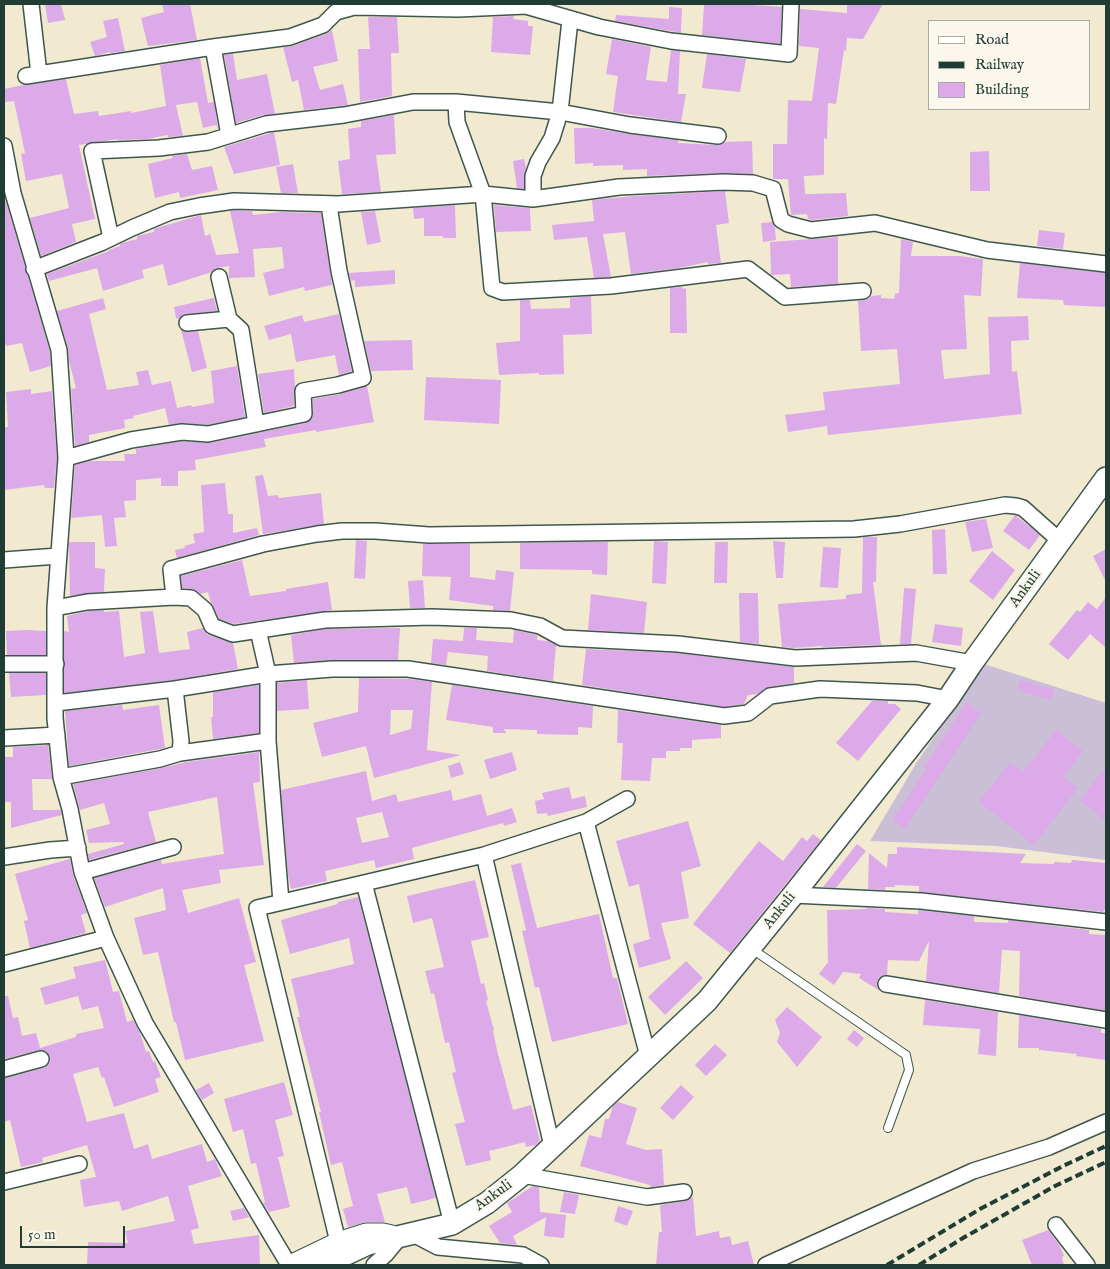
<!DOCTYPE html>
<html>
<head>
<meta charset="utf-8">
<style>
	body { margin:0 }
	#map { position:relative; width:1110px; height:1269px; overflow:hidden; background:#f1ead1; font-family:"IM FELL English",serif }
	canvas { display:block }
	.frame { position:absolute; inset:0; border:5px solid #1f3d34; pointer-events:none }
	.legend { position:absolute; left:928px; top:20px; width:162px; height:90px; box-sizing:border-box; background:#fbf7ec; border:1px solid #a3ada2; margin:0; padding:6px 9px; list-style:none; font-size:15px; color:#1f3d34 }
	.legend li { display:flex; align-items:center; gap:10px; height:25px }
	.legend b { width:25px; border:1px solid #a3ada2 }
	.scale { position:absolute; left:20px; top:1226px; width:105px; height:22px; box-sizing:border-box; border:2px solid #1f3d34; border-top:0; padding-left:6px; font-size:15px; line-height:18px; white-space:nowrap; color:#1f3d34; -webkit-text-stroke:4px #fbf7ec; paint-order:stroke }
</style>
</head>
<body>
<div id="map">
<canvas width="1110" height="1269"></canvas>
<div class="frame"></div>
<ul class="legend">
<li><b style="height:6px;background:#fff"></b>Road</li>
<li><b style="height:6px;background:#1f3d34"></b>Railway</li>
<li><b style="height:14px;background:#dcaae8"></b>Building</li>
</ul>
<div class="scale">50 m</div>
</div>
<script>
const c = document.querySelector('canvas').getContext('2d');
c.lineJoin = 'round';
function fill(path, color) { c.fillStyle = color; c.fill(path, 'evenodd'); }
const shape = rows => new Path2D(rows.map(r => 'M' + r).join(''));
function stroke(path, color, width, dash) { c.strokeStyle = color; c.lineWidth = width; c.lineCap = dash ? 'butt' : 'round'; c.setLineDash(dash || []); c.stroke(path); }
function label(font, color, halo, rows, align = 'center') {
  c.font = font + ' "IM FELL English",serif'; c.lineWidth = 5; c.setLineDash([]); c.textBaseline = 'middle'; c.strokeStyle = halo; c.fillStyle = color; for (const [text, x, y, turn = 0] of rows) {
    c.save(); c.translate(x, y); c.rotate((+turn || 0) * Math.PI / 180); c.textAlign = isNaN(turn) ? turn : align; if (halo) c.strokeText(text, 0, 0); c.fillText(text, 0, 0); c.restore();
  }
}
const industrial = shape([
	[984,664,1106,703,1106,860,996,846,870,841,917,762]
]);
const building = shape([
	[45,4,61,4,65,20,48,23],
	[162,4,190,4,197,40,148,46,141,18,164,12],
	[704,4,753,4,753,5,782,7,780,44,702,35],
	[847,4,883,4,863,39,847,38,846,51,844,50,836,104,828,103,827,139,824,138,824,175,804,176,805,194,846,193,848,216,812,220,808,219,807,214,791,215,788,179,773,179,773,144,787,144,788,100,812,101,819,48,799,46,800,9,847,13],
	[669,7,682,8,681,33,615,21,616,15,669,19],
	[514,16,513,19,528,21,528,26,533,26,530,55,491,52,493,17],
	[368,17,397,17,399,53,391,53,392,96,360,102,358,49,370,49],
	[118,18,125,51,110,53,110,52,95,56,90,42,107,37,103,21],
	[332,30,338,61,313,67,320,90,343,84,348,105,304,110,298,80,292,82,283,47,293,46,326,34],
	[612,39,651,47,646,80,667,82,671,50,680,51,678,94,686,94,681,122,613,112,618,76,606,74],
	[233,54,237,80,267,74,275,114,263,115,236,123,224,55],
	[707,54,746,59,740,92,702,88],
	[200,58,208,103,214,102,218,129,216,125,203,128,197,102,176,105,183,136,168,137,168,135,147,139,118,140,118,139,79,145,95,219,72,224,76,242,41,256,30,218,69,208,62,174,26,181,21,154,25,153,14,101,4,102,4,89,23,85,66,79,74,114,98,111,99,116,131,111,131,113,166,106,160,65],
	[394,115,396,154,376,155,381,192,342,194,338,161,350,159,348,129,361,127,361,121],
	[574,128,592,128,629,134,678,140,678,143,717,145,725,142,752,141,753,174,723,173,647,176,647,169,623,170,623,165,593,166,593,163,575,164],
	[274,132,280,165,234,174,224,147],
	[989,151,990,191,970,191,970,152],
	[187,154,192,170,212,166,218,190,180,198,179,192,155,198,148,164,173,158,172,156],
	[524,159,526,168,524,176,524,189,517,188,513,161],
	[293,164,298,193,281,193,276,167],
	[725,191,729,223,716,225,721,263,708,264,708,262,679,268,631,274,625,232,603,234,611,277,594,278,587,237,554,240,552,225,594,221,592,200,635,196],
	[4,195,50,352,51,366,30,372,22,343,6,346,4,337],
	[455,205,456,238,443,238,443,236,424,236,424,218,414,219,413,208],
	[494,205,530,208,531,231,496,232],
	[235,210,252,211,253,215,281,212,321,213,332,285,305,291,304,287,269,296,263,273,284,268,282,247,253,249,255,277,229,278,229,266,216,268,212,272,168,286,163,264,142,270,144,278,103,291,97,268,49,281,47,274,109,251,109,250,120,246,120,244,122,243,137,239,137,236,154,232,154,229,160,227,201,215,205,236,210,234,216,255,239,253,230,211],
	[375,211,381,242,367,245,361,212],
	[772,222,775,227,776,240,763,242,761,223],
	[1039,230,1065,233,1063,249,1037,246],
	[838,237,838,284,791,287,790,274,771,275,770,242],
	[901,239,913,242,911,256,959,256,983,259,981,296,964,295,967,349,941,350,944,379,990,374,988,317,1028,316,1029,340,1011,341,1012,372,1017,371,1022,414,828,435,827,426,788,432,785,415,825,410,823,392,900,384,897,349,861,351,858,301,868,299,871,296,881,295,881,298,894,299,895,294,899,293],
	[1020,263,1106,273,1106,307,1064,305,1063,300,1017,298],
	[395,270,395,284,355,287,355,280,351,281,349,273],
	[682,287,683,289,686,288,687,333,670,333,670,288],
	[591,296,592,334,563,335,564,374,539,375,539,373,499,375,496,343,520,341,520,300,530,300,531,309,570,308,570,298],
	[103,298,106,309,89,314,107,390,139,385,136,372,148,370,152,385,171,381,177,408,191,405,192,407,214,403,211,371,237,366,245,417,207,425,182,423,169,425,165,408,133,416,134,418,124,420,125,428,89,435,89,442,75,446,71,389,76,388,69,361,68,348,57,311],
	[214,298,217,311,186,314,179,319,176,318,174,307],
	[339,314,352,371,339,375,335,355,296,362,291,334,269,340,264,326,302,315,304,322],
	[181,330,187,332,198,331,207,368,192,372],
	[412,340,413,370,371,371,364,341],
	[294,369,295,386,294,391,294,406,264,413,258,374],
	[426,377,501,380,499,424,424,420],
	[367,386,374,422,316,432,316,430,264,439,266,447,195,460,196,470,178,471,178,486,161,486,161,478,136,480,136,500,124,501,126,517,114,518,117,546,105,547,102,515,71,518,75,465,90,461,125,461,124,454,136,454,136,449,182,441,210,443,306,423,313,417,313,399,340,394],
	[31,389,31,394,52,391,57,458,54,488,45,488,44,485,4,490,4,427,8,427,6,392],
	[263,475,268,496,278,495,279,498,321,493,324,524,263,534,255,476],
	[225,483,228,514,233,514,233,533,257,528,259,535,177,558,175,550,185,548,184,546,195,543,193,534,204,532,201,485],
	[1015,515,1040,535,1029,550,1003,531],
	[986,519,993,548,972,552,965,522],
	[945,529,947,574,933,574,932,530],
	[863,537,877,537,876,582,873,582,881,645,822,647,822,646,793,648,782,647,778,604,846,599,846,595,862,593],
	[356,540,367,541,365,579,354,578],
	[654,541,668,542,666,584,652,583],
	[773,541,785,542,783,578,776,578],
	[69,542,95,542,95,568,105,569,104,592,70,596],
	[571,542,608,542,607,575,592,574,592,570,520,569,520,543],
	[715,542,728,542,727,583,714,583],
	[423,544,470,544,470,577,495,580,496,570,514,572,510,611,493,610,493,606,449,600,451,577,422,576],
	[823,547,841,548,838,588,820,587],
	[1106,549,1106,582,1093,556],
	[992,551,1015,570,993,600,969,581],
	[242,560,250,596,286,591,286,589,328,582,332,610,234,624,219,619,211,603,208,592,201,594,192,589,182,588,181,576],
	[423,580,425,608,410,608,408,581],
	[904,588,916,589,911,644,900,644],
	[739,593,758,593,759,644,740,642],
	[591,594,647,602,644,633,588,630],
	[1106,597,1106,648,1090,634,1068,660,1049,644,1077,610,1080,612,1088,602,1097,609],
	[104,610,104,612,119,611,124,657,145,653,140,612,153,611,159,653,190,649,187,632,203,628,208,635,233,643,238,669,174,680,64,693,64,631,69,632,67,616,88,611],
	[935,624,963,628,961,646,932,642],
	[400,628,398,660,332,660,294,663,291,635,326,629],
	[464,628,477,628,476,640,513,643,514,630,537,635,537,640,548,641,556,645,553,681,487,671,488,656,448,652,446,665,431,663,433,639,463,641],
	[27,630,46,631,46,655,7,655,6,631],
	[586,649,677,653,794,667,794,683,768,687,758,694,748,695,744,704,724,707,582,685],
	[9,673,46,673,46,695,11,697],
	[359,678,410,679,432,682,427,750,461,755,374,778,366,746,322,757,313,723,358,712],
	[391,710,413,710,411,729,390,735],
	[307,680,309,709,277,711,277,683],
	[1020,680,1054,690,1052,700,1017,690],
	[259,685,259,733,213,739,211,717,213,717,213,692],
	[452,685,593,706,592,728,578,727,578,735,537,734,537,730,504,729,506,733,493,733,493,727,446,720],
	[872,701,888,701,888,704,895,704,901,709,858,761,836,743],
	[966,703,981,713,905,829,892,820,926,769,924,767],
	[122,705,123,710,159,705,165,748,69,766,65,711],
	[618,710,721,725,721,738,692,740,692,748,680,748,680,751,666,751,666,758,652,758,650,781,621,780,623,743,617,743],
	[1056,730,1083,751,1063,777,1078,788,1034,845,979,802,1010,762,1023,772],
	[48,745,52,779,32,779,33,810,61,810,62,815,11,828,11,802,4,802,4,757,13,757,13,747],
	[259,752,260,782,253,783,264,865,219,870,221,883,182,890,188,913,239,898,256,962,244,965,264,1041,185,1060,176,1022,174,1022,158,952,143,955,134,918,166,910,163,888,105,907,94,878,161,860,162,864,224,854,217,797,148,812,156,842,89,860,88,854,124,844,124,842,89,843,86,830,110,824,104,803,80,810,73,784,162,768,186,762],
	[512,752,517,770,490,779,484,760],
	[460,762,464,774,451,778,448,766],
	[1106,767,1106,821,1080,800],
	[366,771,372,801,396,794,398,802,451,790,453,801,481,794,487,816,512,808,517,822,504,826,503,823,412,848,414,859,376,868,374,860,325,871,327,881,291,889,288,875,281,790],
	[382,812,389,837,362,843,356,818],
	[569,787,572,799,585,796,587,807,548,816,547,813,537,814,535,801,544,799,542,793],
	[688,821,701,866,681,872,689,918,661,923,671,959,639,968,633,944,650,939,639,884,629,887,616,841],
	[813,834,821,840,730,953,693,924,759,841,783,861,802,837,807,841],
	[857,844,866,851,836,888,823,887],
	[897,847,1026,854,1020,863,1054,864,1054,862,1071,863,1072,860,1106,863,1106,910,1104,910,1103,912,919,892,919,886,895,885,895,887,885,887,885,890,868,889,869,853,887,868,888,854,897,854],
	[70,859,73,875,87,913,81,915,86,933,30,948,24,921,28,920,15,874],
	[521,863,537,928,599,914,613,978,617,978,628,1024,552,1042,539,987,535,988,522,931,526,930,511,865],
	[475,880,489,937,471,941,481,984,484,983,488,1000,486,1001,494,1030,493,1031,497,1050,513,1110,531,1105,540,1141,536,1145,526,1147,525,1142,489,1151,491,1160,466,1166,455,1124,465,1122,452,1073,456,1072,449,1042,445,1043,434,993,431,994,425,971,444,967,432,918,413,923,407,896],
	[358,897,436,1198,411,1204,407,1187,377,1194,385,1222,366,1222,348,1227,343,1209,353,1206,342,1162,331,1165,319,1112,321,1112,297,1017,300,1017,291,979,354,964,349,938,290,954,281,920,338,904,338,902],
	[867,908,885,909,885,912,918,914,918,910,974,916,974,922,1008,923,1008,920,1089,930,1089,934,1106,935,1106,1011,1019,996,1020,951,1002,950,999,993,926,981,929,941,919,961,888,960,887,975,879,978,877,982,877,987,880,991,859,978,861,974,843,972,834,985,819,974,828,962,827,910,867,909],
	[105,960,113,992,119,991,127,1022,133,1020,140,1033,146,1052,149,1051,153,1062,155,1061,161,1077,155,1079,159,1092,114,1107,104,1077,102,1078,98,1067,73,1074,87,1122,124,1113,134,1149,148,1144,152,1159,202,1144,207,1162,215,1159,222,1176,188,1186,199,1228,191,1230,194,1244,259,1235,260,1265,87,1265,88,1242,128,1243,125,1231,175,1221,168,1196,122,1211,119,1201,84,1207,80,1180,96,1177,87,1145,42,1158,43,1162,21,1167,10,1120,4,1122,4,1078,44,1068,50,1062,50,1057,47,1052,39,1050,4,1059,4,996,8,996,13,1018,18,1017,22,1036,36,1033,40,1048,76,1037,76,1034,104,1028,98,1006,82,1010,78,996,45,1005,40,988,76,978,73,967],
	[686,961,703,978,665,1015,648,997],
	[925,1000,998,1012,996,1056,978,1054,980,1029,923,1025],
	[787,1007,822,1037,797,1067,777,1042,780,1033,775,1020],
	[1019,1015,1101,1029,1101,1033,1106,1033,1106,1060,1076,1056,1077,1054,1039,1050,1039,1048,1018,1048],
	[854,1030,864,1038,857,1047,847,1039],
	[715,1044,727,1055,706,1076,695,1065],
	[284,1082,293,1115,275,1120,284,1156,278,1157,290,1207,269,1212,263,1203,265,1202,256,1163,251,1164,243,1129,233,1132,224,1099],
	[209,1083,214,1093,202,1100,196,1090],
	[681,1085,694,1097,673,1120,660,1108],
	[618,1102,637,1108,626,1144,646,1150,662,1149,664,1185,651,1187,650,1185,580,1166,589,1135,601,1138,605,1119,609,1119,613,1106],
	[533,1186,539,1187,540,1212,566,1215,564,1238,544,1236,546,1217,513,1236,517,1245,500,1243,489,1226,512,1212,507,1203],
	[564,1192,579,1195,575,1214,560,1212],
	[693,1197,696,1236,719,1231,720,1238,730,1236,732,1245,748,1241,754,1265,656,1265,659,1232,662,1232,660,1205,685,1201],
	[618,1206,633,1211,627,1226,614,1221],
	[244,1208,249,1217,233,1221,230,1211],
	[1048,1230,1060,1246,1064,1256,1062,1257,1064,1265,1032,1265,1022,1240]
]);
const service = shape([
	[752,949,906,1055,909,1070,888,1128]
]);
const minor = shape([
	[31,4,39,74],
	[213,47,229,135],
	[26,76,213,47,290,37,323,25,336,12,354,7,458,9,526,6,599,27,671,41,789,54,791,4],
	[456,102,457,122,483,194,492,288,503,292,611,286,748,269,785,297,863,291],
	[4,146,13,193,59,350,66,458,55,608,55,718,61,777,70,809,82,872,106,938,145,1023,289,1265],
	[533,199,533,176,538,162,552,138,560,112,570,20],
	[111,238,92,151,159,148,208,142,266,124,344,115,413,102,456,102,560,112,630,125,718,136],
	[34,269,103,242,132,228,170,212,199,206,234,201,338,204,483,194,533,199,619,187,723,182,753,183,773,189,781,220,788,224,811,230,875,223,987,250,1106,264],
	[219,277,229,319,241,330,256,424],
	[187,323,229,319],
	[66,458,131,440,182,432,208,434,304,414,303,391,338,385,363,378,339,271,329,205],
	[4,560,58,556],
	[174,597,171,569,263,544,317,534,342,531,375,531,429,535,854,529,900,524,1005,505,1016,506,1023,508,1060,541],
	[55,608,87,602,174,597,191,598,205,610,212,626,233,634,325,620,432,617,511,620,540,626,562,638,678,644,795,658,916,653,972,663],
	[258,630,268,674,268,741,281,902],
	[4,664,56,664],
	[175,689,181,741,180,753],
	[56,703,175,689,268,674,332,669,408,669,724,716,748,713,770,696,820,689,917,693,948,699],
	[4,738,57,735],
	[61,777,160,759,180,753,268,741],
	[586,822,648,1056],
	[484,855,552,1146],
	[4,857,50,850,78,848],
	[82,872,173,847],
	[364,883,452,1224],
	[793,895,921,901,1106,922],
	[4,964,106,938],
	[886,984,1106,1020],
	[4,1069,41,1059],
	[522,1175,647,1197,684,1192],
	[4,1182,79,1164],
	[1056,1225,1087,1265],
	[413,1234,438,1247,523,1255,541,1265],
	[338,1242,257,908,484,855,586,822,627,799],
	[374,1265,386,1254,400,1237],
	[766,1265,973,1171,1049,1147,1106,1122]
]);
const tertiary = shape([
	[290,1265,338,1242,366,1233,383,1233,392,1235]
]);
const secondary = shape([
	[323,1265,368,1244,452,1224,487,1203,522,1175,707,1001,793,895,948,699,972,663,1106,478]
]);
const rail = shape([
	[887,1265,980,1209,1063,1166,1106,1146],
	[919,1265,963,1238,1055,1186,1106,1162]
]);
const streetNames = [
	["Ankuli",1026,589,-54],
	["Ankuli",780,911,-51],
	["Ankuli",494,1196,-36]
];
fill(industrial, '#cabfd7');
fill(building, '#dcaae8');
stroke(service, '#3e574c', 10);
stroke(minor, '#3e574c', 18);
stroke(tertiary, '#3e574c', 21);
stroke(secondary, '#3e574c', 24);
stroke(service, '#fff', 8);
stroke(minor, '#fff', 15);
stroke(tertiary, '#fff', 19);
stroke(secondary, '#fff', 21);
stroke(rail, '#1f3d34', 4, [8, 4]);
label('15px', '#1f3d34', '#fbf7ec', streetNames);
</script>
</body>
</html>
